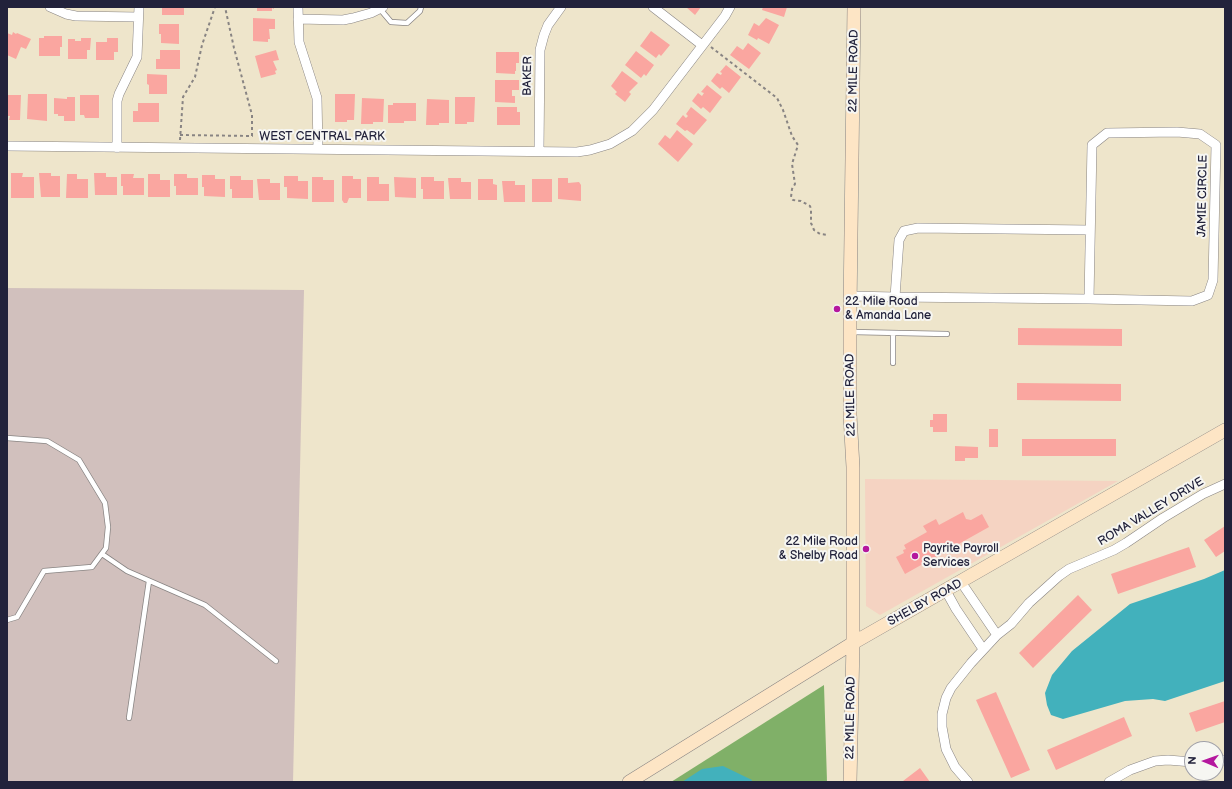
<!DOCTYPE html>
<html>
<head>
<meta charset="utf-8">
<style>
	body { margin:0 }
	#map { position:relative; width:1232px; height:789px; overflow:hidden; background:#eee5cb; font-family:"Balsamiq Sans",sans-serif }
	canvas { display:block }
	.frame { position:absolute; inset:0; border:8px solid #22223b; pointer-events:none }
	.north { position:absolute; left:1184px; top:741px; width:40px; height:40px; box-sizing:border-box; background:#f6f6f2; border:1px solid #a1a1a9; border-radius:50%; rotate:272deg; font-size:11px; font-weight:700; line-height:16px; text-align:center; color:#22223b }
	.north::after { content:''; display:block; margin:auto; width:14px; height:18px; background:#b5179e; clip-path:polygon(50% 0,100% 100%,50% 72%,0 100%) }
</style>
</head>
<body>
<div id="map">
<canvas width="1232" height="789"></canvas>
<div class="frame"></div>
<div class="north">N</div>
</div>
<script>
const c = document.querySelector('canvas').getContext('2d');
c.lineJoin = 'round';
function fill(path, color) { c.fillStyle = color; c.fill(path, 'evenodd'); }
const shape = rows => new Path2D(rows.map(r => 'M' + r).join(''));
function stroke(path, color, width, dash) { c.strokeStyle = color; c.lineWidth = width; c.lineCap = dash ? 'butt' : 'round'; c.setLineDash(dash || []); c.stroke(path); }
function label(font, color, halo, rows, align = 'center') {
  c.font = font + ' "Balsamiq Sans",sans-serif'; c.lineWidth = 4; c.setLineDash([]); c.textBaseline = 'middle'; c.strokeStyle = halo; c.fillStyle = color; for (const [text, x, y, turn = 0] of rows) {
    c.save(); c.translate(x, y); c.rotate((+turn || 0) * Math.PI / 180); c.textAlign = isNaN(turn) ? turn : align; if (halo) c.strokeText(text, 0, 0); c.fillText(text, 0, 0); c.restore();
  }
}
const built = shape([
	[865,479,1118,481,880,615,866,606]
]);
const industrial = shape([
	[7,288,304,290,293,782,7,782]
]);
const forest = shape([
	[824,685,827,782,671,782]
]);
const water = shape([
	[1225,570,1225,681,1165,701,1153,699,1125,701,1063,719,1051,715,1047,705,1045,693,1052,675,1072,651,1130,604,1204,579],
	[723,766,752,780,751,782,682,782,702,769]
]);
const building = shape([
	[162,7,184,7,184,15,162,15],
	[257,7,274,7,274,9,272,8,272,11,257,11],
	[686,7,701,7,695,15],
	[763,7,787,7,784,17,762,10],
	[253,18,275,19,275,29,269,29,270,39,268,39,268,42,253,41],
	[766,18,779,25,769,44,758,38,757,40,748,35,754,23,759,26],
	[159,24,179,24,179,44,161,43,161,34,159,34],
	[651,31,670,45,661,56,659,54,656,58,640,46],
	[13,32,16,34,17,33,31,39,26,49,21,47,16,59,7,55,7,33,12,35],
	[44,36,62,36,62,47,60,47,60,56,39,56,39,38,44,38],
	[81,38,91,38,90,50,87,50,87,59,68,59,68,39,75,39,75,41,81,41],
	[107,38,118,38,118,52,114,52,114,60,96,60,96,42,107,42],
	[748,43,761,53,749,69,730,55,737,46,743,50],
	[160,50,180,50,180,69,156,69,156,59,160,59],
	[276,50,279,60,273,61,277,70,275,71,276,74,261,78,255,56],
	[636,51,654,65,646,76,644,74,641,78,625,65],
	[496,52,519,52,519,63,516,63,516,71,515,71,515,74,496,73],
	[726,65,741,77,729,93,722,87,720,89,711,81,717,73,721,75,722,73,720,72],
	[622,71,638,83,629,92,631,94,625,102,615,94,617,92,611,86],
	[147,74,167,75,167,94,149,94,149,85,147,84],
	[495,80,519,80,519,90,512,90,512,96,515,96,515,103,495,102],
	[707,85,722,97,710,113,703,107,701,109,692,101,698,93,702,96,704,93,701,92],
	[28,94,47,94,47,121,27,119],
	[335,94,355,94,354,120,347,120,347,122,335,122],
	[7,95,21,95,20,120,9,120,10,116,7,116],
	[80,95,99,95,99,118,85,118,84,115,80,115],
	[67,97,75,97,75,121,64,121,64,116,58,116,58,114,54,114,54,98,67,99],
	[455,97,475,97,474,122,467,122,467,124,455,124],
	[362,98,384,99,383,122,373,122,373,124,361,124],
	[427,99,449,100,449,123,439,123,439,125,426,125],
	[138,103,159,103,159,122,133,122,133,111,138,111],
	[393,103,416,103,416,121,404,121,404,123,388,123,388,105,393,105],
	[497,107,517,107,517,112,520,112,520,125,497,125],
	[691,107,707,120,694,135,687,130,685,131,676,124,683,115,686,118,688,116,686,114],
	[677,130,693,144,678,162,658,144,665,135,670,139],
	[11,173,23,173,22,177,34,177,34,198,11,198],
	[39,173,51,173,51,176,60,176,60,197,41,197],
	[94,173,106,173,106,177,117,177,117,195,95,195],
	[67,174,77,174,77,179,88,179,88,198,66,198],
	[121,174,134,174,133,178,144,178,144,195,123,195,123,186,121,186],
	[148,174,160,174,160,180,170,180,170,197,148,197],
	[174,174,187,174,187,178,198,178,198,195,176,195,176,186,174,186],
	[202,175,215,175,215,179,225,179,225,197,204,196,204,187,202,187],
	[230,176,241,176,241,180,253,180,253,198,232,198,232,189,230,189],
	[284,176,298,176,298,181,308,181,308,199,287,198,287,187,284,187],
	[342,176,353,176,353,179,361,179,361,198,349,198,347,203,344,203,342,200],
	[312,177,323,177,323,180,334,180,334,202,312,202],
	[367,177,379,177,379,184,389,184,389,201,367,201],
	[394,177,416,178,416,198,395,197],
	[421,177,434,177,434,181,444,181,444,199,423,199,423,189,421,189],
	[448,178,461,178,461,182,471,182,471,199,450,199],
	[558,178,568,178,568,183,579,182,581,185,581,201,558,199],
	[257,179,270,179,270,183,280,183,280,200,259,200],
	[478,179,493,179,493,184,497,185,497,200,478,200],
	[532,179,552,179,552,202,532,202],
	[502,181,515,181,515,185,525,185,525,202,504,202],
	[1018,328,1122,329,1122,346,1018,345],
	[1017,383,1121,384,1121,401,1017,400],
	[933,414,947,414,947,432,933,432,933,427,930,427,930,420,933,420],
	[989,429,998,429,998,447,989,447],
	[1022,439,1116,439,1116,456,1022,456],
	[955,446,978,447,978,458,965,458,965,461,955,461],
	[963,512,966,519,971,520,982,514,989,527,905,574,896,557,904,553,903,550,906,549,904,545,927,532,923,526,936,519,939,525],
	[1225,526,1225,551,1216,557,1204,540],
	[1189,547,1196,567,1118,594,1111,574],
	[1078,595,1092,610,1033,668,1019,653],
	[996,692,1030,770,1011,778,976,700],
	[1225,701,1225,722,1196,732,1189,713],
	[1124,717,1132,736,1056,770,1047,750],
	[920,768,930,782,904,782,903,781]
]);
const path = shape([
	[711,47,777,98,783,110,792,136,798,145,792,164,795,184,792,189,791,197,793,200,801,201,810,206,811,209,811,223,814,230,820,234,828,235],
	[180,135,252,136,252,115,234,48,225,7],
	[180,140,183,97,195,77,202,45,215,7]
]);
const lane = shape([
	[380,9,391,22,407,23,420,11,421,7],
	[852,332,947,334],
	[893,363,893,333],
	[7,438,47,441,79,460,105,503,108,527,106,548,92,567,44,571,17,617,7,620],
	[102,554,127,571,205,605,276,661],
	[129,718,149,581]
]);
const street = shape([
	[50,7,66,14,76,16,138,17],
	[298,7,299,42,317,98,318,149],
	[653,7,702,45],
	[298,19,343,20,353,18,371,13,383,7],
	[7,146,577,152,590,150,610,144,632,131,653,110,725,16,730,7],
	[117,148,117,101,119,94,137,57,139,7],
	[539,151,540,50,544,35,548,25,561,7],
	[851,296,895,297,1089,299,1192,301,1208,295,1213,280,1216,145,1200,134,1177,132,1107,133,1092,145,1089,299],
	[895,297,899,240,904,231,918,228,1090,230],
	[961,582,997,635],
	[946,591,956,609,983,649],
	[1216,761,1225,760],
	[968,782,955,767,946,749,942,727,942,714,946,698,951,688,971,663,997,635,1011,624,1029,603,1059,576,1069,569,1114,550,1126,543,1163,518,1203,494,1225,484],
	[1109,782,1130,770,1155,761,1168,760,1192,762]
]);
const secondary = shape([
	[629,782,853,643,1225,430],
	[850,782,853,643,853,467,850,415,850,309,854,7]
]);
const markers = [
	[837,309,4,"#b5179e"],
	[866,549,4,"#b5179e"],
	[915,556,4,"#b5179e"]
];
const streetNames = [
	["22 MILE ROAD",854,71,-89],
	["BAKER",528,76,-89],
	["WEST CENTRAL PARK",322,137],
	["JAMIE CIRCLE",1203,196,-89],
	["22 MILE ROAD",851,395,-91],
	["ROMA VALLEY DRIVE",1151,512,-31],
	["SHELBY ROAD",925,603,-29],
	["22 MILE ROAD",851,718,-89]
];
const poiNames = [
	["22 Mile Road",845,302],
	["& Amanda Lane",845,316],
	["22 Mile Road",858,542,"right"],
	["& Shelby Road",858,556,"right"],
	["Payrite Payroll",923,549],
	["Services",923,563]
];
fill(built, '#f5d3c2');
fill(industrial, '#d1c0bd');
fill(forest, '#80b068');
fill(water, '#42b1bc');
fill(building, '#faa6a0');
stroke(lane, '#888483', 6);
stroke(street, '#888483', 10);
stroke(secondary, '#888483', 14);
stroke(path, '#888483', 2, [3, 3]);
stroke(lane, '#fff', 4.5);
stroke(street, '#fff', 9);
stroke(secondary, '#fde5c5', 13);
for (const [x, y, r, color] of markers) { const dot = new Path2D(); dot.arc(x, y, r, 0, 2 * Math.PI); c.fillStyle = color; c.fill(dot); stroke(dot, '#f6f6f2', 1.5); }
label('12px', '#22223b', '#f6f6f2', streetNames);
label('12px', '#22223b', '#f6f6f2', poiNames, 'left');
</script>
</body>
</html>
